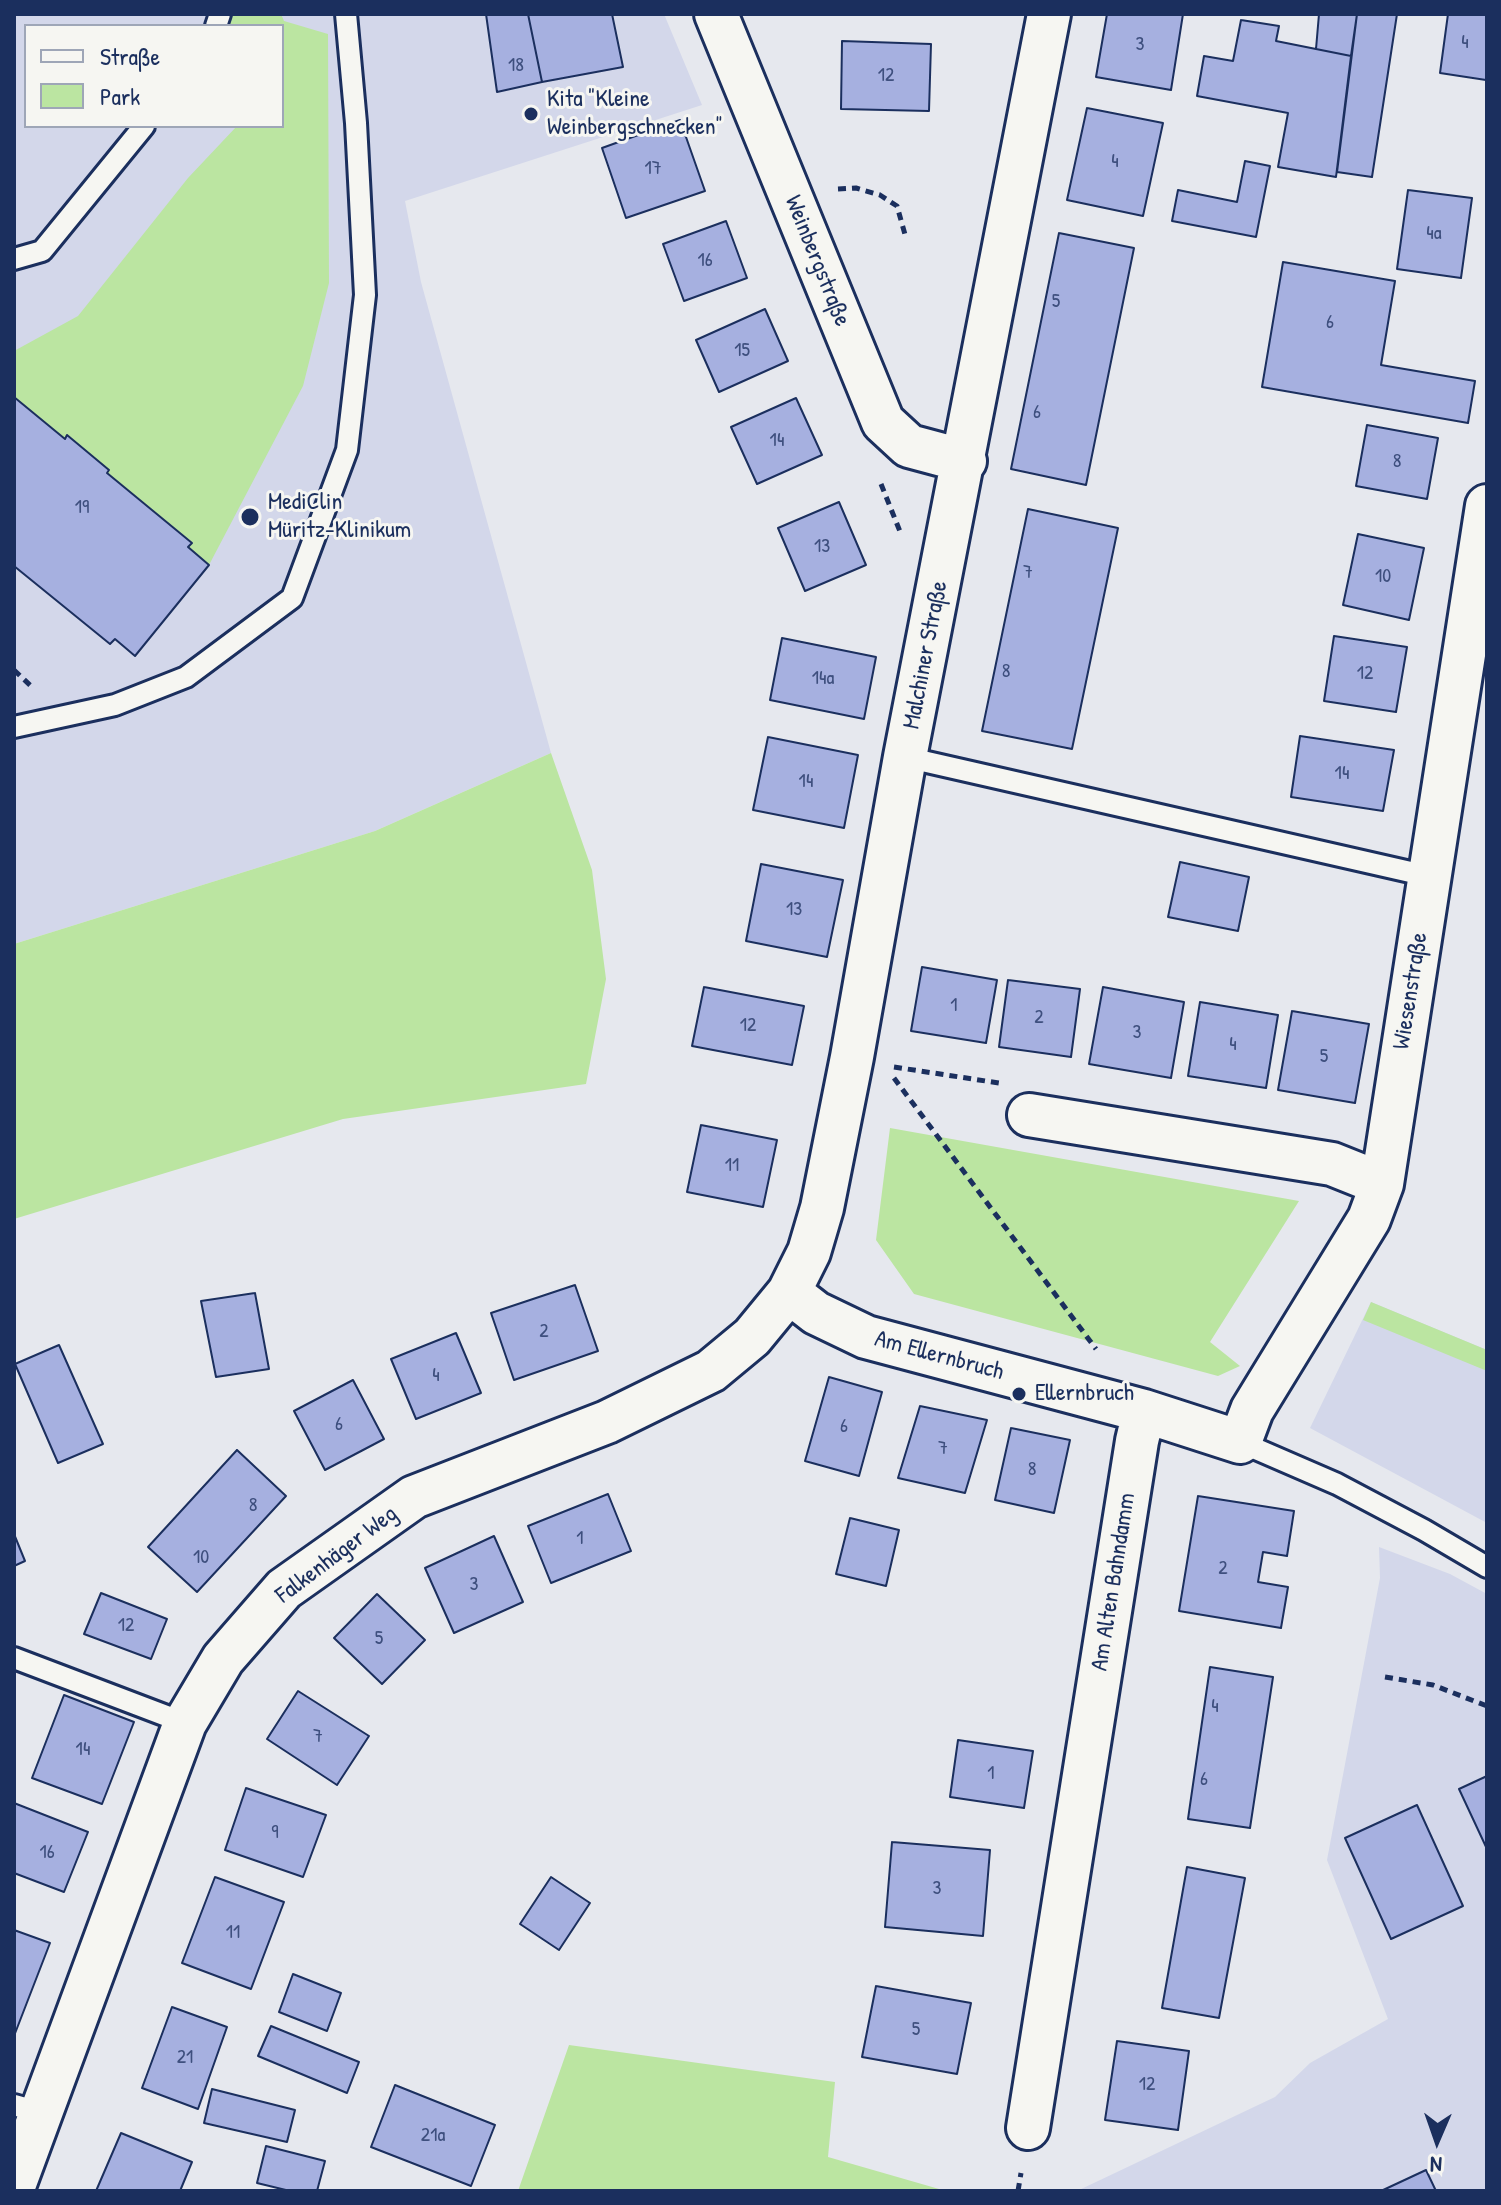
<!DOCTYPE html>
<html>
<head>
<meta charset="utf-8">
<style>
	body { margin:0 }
	#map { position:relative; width:1501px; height:2205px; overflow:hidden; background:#e6e8ee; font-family:"Patrick Hand",sans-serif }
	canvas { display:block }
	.frame { position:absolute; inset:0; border:16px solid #1b2f5e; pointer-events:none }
	.legend { position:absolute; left:24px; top:24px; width:260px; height:104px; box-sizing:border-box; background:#f6f6f2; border:2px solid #9ea6b7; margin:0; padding:10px 14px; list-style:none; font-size:24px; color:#1b2f5e }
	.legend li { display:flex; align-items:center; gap:16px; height:40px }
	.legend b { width:40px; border:2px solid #9ea6b7 }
	.north { position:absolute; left:1397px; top:2101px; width:80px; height:80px; -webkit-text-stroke:6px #f6f6f2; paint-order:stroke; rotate:182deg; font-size:22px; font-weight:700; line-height:32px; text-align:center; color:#1b2f5e }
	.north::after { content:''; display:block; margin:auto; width:28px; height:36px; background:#1b2f5e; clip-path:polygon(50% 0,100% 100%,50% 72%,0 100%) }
</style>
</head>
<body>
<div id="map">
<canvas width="1501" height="2205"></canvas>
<div class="frame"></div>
<ul class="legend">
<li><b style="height:10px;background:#f6f6f2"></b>Straße</li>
<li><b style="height:22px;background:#bbe5a1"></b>Park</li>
</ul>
<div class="north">N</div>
</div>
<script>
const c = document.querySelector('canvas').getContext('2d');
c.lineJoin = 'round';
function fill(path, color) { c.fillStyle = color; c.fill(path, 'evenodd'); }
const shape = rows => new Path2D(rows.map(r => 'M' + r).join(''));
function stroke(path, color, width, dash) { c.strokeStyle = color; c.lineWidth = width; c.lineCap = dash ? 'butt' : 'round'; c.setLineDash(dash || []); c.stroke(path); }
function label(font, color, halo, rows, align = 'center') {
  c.font = font + ' "Patrick Hand",sans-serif'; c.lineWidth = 6; c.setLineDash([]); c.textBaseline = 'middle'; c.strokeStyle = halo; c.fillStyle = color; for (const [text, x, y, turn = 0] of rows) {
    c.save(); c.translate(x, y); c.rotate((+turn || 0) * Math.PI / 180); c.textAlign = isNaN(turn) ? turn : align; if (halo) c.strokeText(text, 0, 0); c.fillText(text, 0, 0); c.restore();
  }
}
const built = shape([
	[14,14,664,14,702,105,405,201,421,282,551,753,375,831,14,944],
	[26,26,282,26,282,126,26,126],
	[1371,1302,1487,1350,1487,1523,1310,1428],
	[1379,1547,1450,1574,1487,1594,1487,2191,1077,2191,1275,2097,1310,2063,1388,2019,1327,1860,1380,1578]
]);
const green = shape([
	[232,14,281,14,284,21,328,34,329,283,303,386,209,565,188,547,192,542,107,473,109,470,68,435,65,439,14,397,14,351,78,316,188,178,237,126,282,126,282,26,228,26],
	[551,753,592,870,606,979,586,1084,343,1119,14,1219,14,944,375,831],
	[890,1128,1299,1201,1210,1342,1240,1366,1218,1376,914,1294,876,1240],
	[1371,1302,1487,1350,1487,1371,1363,1320],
	[569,2045,835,2082,828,2157,946,2191,518,2191]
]);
const building = shape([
	[486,14,528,14,542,82,497,92,486,14],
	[528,14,612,14,623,67,542,82,528,14],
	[1107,14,1183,14,1171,90,1096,77,1107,14],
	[1319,14,1357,14,1351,56,1316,49,1319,14],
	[1357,14,1397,14,1372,177,1337,172,1357,14],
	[1448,14,1487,14,1486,80,1440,73,1448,14],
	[1241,20,1279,26,1276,41,1351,56,1336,177,1278,167,1288,113,1197,96,1204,56,1233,61,1241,20],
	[842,41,931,44,929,111,841,109,842,41],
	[1087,108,1163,123,1143,216,1067,200,1087,108],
	[680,120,705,191,626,218,602,148,680,120],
	[1245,161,1270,166,1256,237,1172,221,1178,190,1237,202,1245,161],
	[1408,190,1472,198,1461,278,1397,269,1408,190],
	[726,221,747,278,684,301,663,244,726,221],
	[1059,233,1134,248,1086,485,1011,469,1059,233],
	[1283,262,1395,281,1381,365,1475,381,1468,423,1262,387,1283,262],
	[765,309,788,361,719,392,696,340,765,309],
	[14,397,65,439,67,435,109,470,107,473,192,543,188,547,209,565,135,656,115,639,110,644,14,566,14,397],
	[796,398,822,455,757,484,731,427,796,398],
	[1367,425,1438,438,1427,499,1356,486,1367,425],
	[839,502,866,565,805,591,778,528,839,502],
	[1028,509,1118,528,1072,749,982,731,1028,509],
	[1358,534,1424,548,1409,620,1343,605,1358,534],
	[1334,636,1407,647,1396,712,1324,701,1334,636],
	[782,638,876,657,864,719,770,700,782,638],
	[1300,736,1394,750,1383,811,1291,797,1300,736],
	[768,737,858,755,844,828,753,810,768,737],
	[1180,862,1249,877,1238,931,1168,917,1180,862],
	[761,864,843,880,827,957,746,941,761,864],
	[922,967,997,980,986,1043,911,1031,922,967],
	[1008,980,1080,989,1071,1057,999,1047,1008,980],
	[704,987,804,1006,792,1065,692,1046,704,987],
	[1103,987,1184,1002,1171,1078,1089,1064,1103,987],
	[1200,1002,1278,1015,1266,1088,1188,1076,1200,1002],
	[1292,1011,1369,1024,1355,1103,1278,1090,1292,1011],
	[701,1125,777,1140,763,1207,687,1192,701,1125],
	[575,1285,598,1351,514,1380,491,1313,575,1285],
	[255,1293,269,1369,216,1377,201,1301,255,1293],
	[456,1333,481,1393,416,1419,391,1359,456,1333],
	[59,1345,103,1444,58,1463,15,1364,59,1345],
	[829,1377,882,1392,859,1476,805,1461,829,1377],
	[353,1380,384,1439,325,1470,294,1411,353,1380],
	[920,1406,987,1420,965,1493,898,1478,920,1406],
	[1011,1428,1070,1440,1054,1513,995,1500,1011,1428],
	[237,1450,286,1496,197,1592,148,1547,237,1450],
	[608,1494,631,1551,551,1583,528,1526,608,1494],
	[1198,1496,1294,1511,1287,1556,1263,1552,1258,1582,1288,1587,1281,1628,1179,1611,1198,1496],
	[850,1518,899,1530,886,1586,836,1574,850,1518],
	[14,1534,25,1561,14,1566,14,1534],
	[494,1536,523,1602,454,1633,425,1568,494,1536],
	[101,1593,167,1619,151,1659,84,1634,101,1593],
	[377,1594,425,1640,382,1684,334,1638,377,1594],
	[1210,1667,1273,1677,1250,1828,1188,1819,1210,1667],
	[298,1691,369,1736,337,1785,267,1739,298,1691],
	[64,1695,134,1722,102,1804,32,1778,64,1695],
	[958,1740,1033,1751,1024,1808,950,1797,958,1740],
	[1487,1776,1487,1849,1459,1789,1487,1776],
	[246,1788,326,1815,303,1877,225,1850,246,1788],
	[14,1803,88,1832,64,1892,14,1873,14,1803],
	[1417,1805,1463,1906,1391,1939,1345,1838,1417,1805],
	[892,1842,990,1850,983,1936,885,1927,892,1842],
	[1187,1867,1245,1878,1219,2018,1162,2008,1187,1867],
	[215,1877,284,1902,251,1989,182,1963,215,1877],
	[551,1877,590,1903,559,1950,520,1924,551,1877],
	[14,1930,50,1943,14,2036,14,1930],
	[293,1974,341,1993,327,2031,279,2012,293,1974],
	[876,1986,971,2003,957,2074,862,2057,876,1986],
	[172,2007,227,2027,198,2109,142,2088,172,2007],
	[271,2026,359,2062,347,2093,258,2056,271,2026],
	[1117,2041,1189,2051,1178,2130,1105,2120,1117,2041],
	[395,2085,495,2125,471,2186,371,2147,395,2085],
	[212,2089,295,2110,287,2142,204,2123,212,2089],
	[121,2133,192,2162,180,2191,96,2191,121,2133],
	[266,2146,325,2161,317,2191,290,2191,257,2183,266,2146],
	[1426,2170,1436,2191,1381,2191,1426,2170]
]);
const path = shape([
	[838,189,856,188,880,195,897,206,906,238],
	[881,484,901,534],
	[14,670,31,686],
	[894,1067,999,1083],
	[894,1078,1096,1349],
	[1385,1677,1433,1685,1487,1706],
	[1018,2191,1021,2173]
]);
const service = shape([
	[216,26,220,14],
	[14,259,42,251,144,126],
	[14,727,115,705,186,677,292,598,347,450,365,295,356,123,346,14],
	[905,757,1428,876],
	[1240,1442,1337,1484,1424,1530,1487,1567],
	[14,1658,185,1723],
	[14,2105,39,2112]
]);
const minor = shape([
	[716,14,883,422,909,446,965,461],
	[1029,1115,1332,1164,1382,1184],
	[789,1292,816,1313,866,1337,1144,1411,1240,1442,1252,1410,1369,1219,1382,1184,1487,506],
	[1028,2128,1137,1441,1144,1411],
	[14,2186,185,1723,223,1659,284,1589,414,1497,607,1422,711,1371,752,1337,789,1292,809,1252,822,1208,852,1057,905,757,1049,14]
]);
const markers = [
	[531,114,8,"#1b2f5e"],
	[250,517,10,"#1b2f5e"],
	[1019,1394,8,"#1b2f5e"]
];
const numberNames = [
	["4",1465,43],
	["3",1140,45],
	["18",516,66],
	["12",886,76],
	["4",1115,162],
	["17",653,169],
	["4a",1434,234],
	["16",705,261],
	["5",1056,302],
	["6",1330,323],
	["15",742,351],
	["6",1037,413],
	["14",777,441],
	["8",1397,462],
	["19",82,508],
	["13",822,547],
	["7",1028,573],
	["10",1383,577],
	["8",1006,672],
	["12",1365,674],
	["14a",823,679],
	["14",1342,774],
	["14",806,782],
	["13",794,910],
	["1",954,1006],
	["2",1039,1018],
	["12",748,1026],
	["3",1137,1033],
	["4",1233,1045],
	["5",1324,1057],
	["11",732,1166],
	["2",544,1332],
	["4",436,1376],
	["6",339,1425],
	["6",844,1427],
	["7",943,1449],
	["8",1032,1470],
	["8",253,1506],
	["1",580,1539],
	["10",201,1558],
	["2",1223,1569],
	["3",474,1585],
	["12",126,1626],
	["5",379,1639],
	["4",1215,1707],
	["7",318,1737],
	["14",83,1750],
	["1",991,1774],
	["6",1204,1780],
	["9",275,1833],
	["16",47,1853],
	["3",937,1889],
	["11",233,1933],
	["5",916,2030],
	["21",185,2058],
	["12",1147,2085],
	["21a",433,2136]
];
const poiNames = [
	["Kita \"Kleine",547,100],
	["Weinbergschnecken\"",547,128],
	["MediClin",268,503],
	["Müritz-Klinikum",268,531],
	["Ellernbruch",1035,1394]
];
const streetNames = [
	["Weinbergstraße",817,261,68],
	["Malchiner Straße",926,655,-79],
	["Wiesenstraße",1411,991,-81],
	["Am Ellernbruch",939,1356,15],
	["Falkenhäger Weg",337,1555,-37],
	["Am Alten Bahndamm",1114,1582,-81]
];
fill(built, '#d3d7ea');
fill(green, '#bbe5a1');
fill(building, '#a6b0e0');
stroke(building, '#1b2f5e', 2);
stroke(service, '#1b2f5e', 26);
stroke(minor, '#1b2f5e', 48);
stroke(path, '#1b2f5e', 5, [8, 6]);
stroke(service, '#f6f6f2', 20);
stroke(minor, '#f6f6f2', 42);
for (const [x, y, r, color] of markers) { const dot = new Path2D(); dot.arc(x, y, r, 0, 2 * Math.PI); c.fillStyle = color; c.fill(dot); stroke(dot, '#f6f6f2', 3); }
label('20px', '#3e4f7e', null, numberNames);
label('24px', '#1b2f5e', '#f6f6f2', poiNames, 'left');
label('24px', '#1b2f5e', '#f6f6f2', streetNames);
</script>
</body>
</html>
